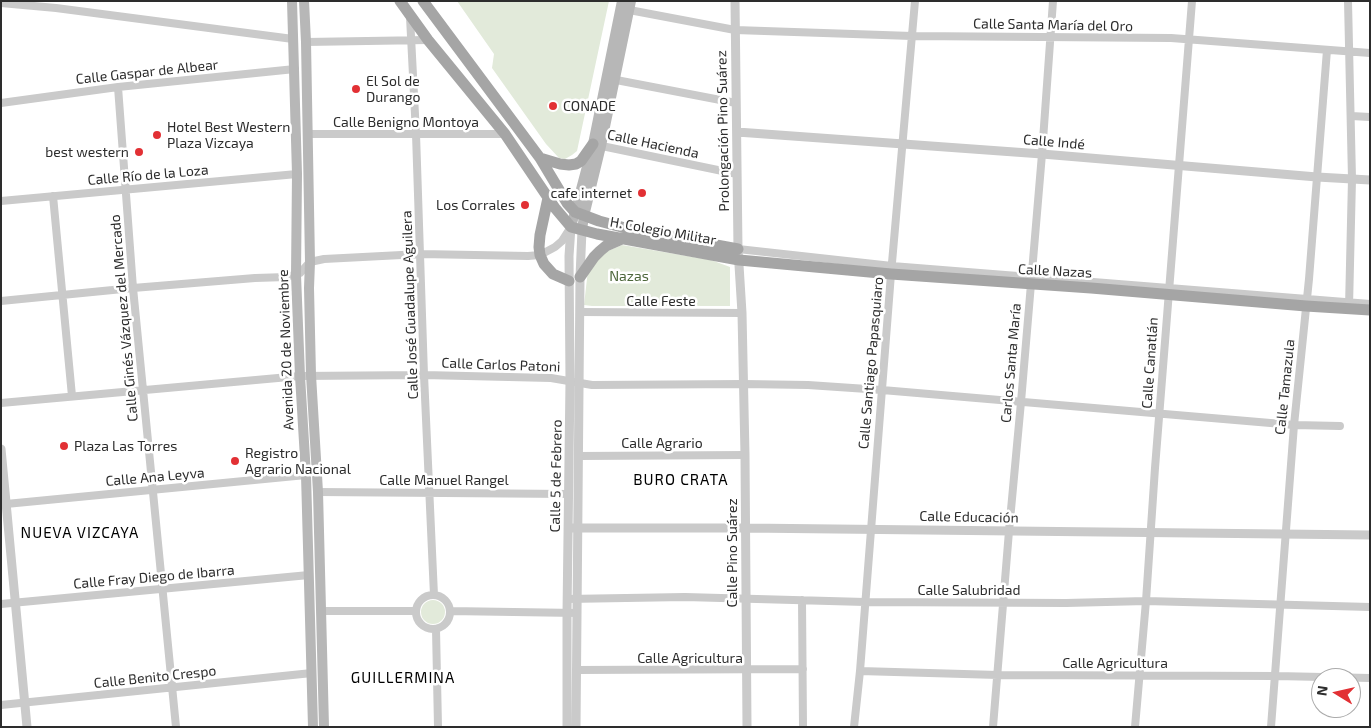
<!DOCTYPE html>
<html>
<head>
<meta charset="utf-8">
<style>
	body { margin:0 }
	#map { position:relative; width:1371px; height:728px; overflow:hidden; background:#fff; font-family:"Exo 2",sans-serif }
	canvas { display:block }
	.frame { position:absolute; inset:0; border:2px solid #2d2d2d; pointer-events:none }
	.north { position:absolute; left:1311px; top:668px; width:50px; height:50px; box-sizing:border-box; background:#fff; border:1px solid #ababab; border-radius:50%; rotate:279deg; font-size:14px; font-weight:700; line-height:20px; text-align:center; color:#2d2d2d }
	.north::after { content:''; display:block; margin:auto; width:18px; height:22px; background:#e23034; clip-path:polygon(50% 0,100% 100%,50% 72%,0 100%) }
</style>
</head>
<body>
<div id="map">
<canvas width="1371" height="728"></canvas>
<div class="frame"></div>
<div class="north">N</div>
</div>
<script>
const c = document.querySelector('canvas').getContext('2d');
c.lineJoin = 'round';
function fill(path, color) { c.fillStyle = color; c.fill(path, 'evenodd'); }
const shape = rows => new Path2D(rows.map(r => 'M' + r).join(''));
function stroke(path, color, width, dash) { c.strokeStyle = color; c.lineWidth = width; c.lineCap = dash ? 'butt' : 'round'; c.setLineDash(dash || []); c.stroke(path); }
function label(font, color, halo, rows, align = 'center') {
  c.font = font + ' "Exo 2",sans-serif'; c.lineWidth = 5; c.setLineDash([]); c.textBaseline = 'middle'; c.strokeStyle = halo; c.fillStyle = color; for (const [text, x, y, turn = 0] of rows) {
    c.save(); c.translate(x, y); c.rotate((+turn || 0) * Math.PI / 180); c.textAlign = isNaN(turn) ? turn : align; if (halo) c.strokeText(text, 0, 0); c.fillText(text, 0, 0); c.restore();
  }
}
const green = shape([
	[457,1,609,1,577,151,572,155,565,159,559,158,546,144,492,68,494,54],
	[622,245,711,260,730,267,730,306,592,306,584,305,588,270,596,256],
	'421 612a12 12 0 1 1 24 0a12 12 0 1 1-24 0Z'
]);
const minor = shape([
	[1348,1,1352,179,1349,307],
	[1,3,56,8,293,39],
	[624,9,735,30,912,36,1171,38,1370,53],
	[410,17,416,134,424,375,434,595],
	[306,42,428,40],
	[611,79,736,103],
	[118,87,133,288,176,727],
	[1,103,118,87,295,69],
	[1351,116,1370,117],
	[308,134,505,134],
	[597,145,737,174],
	[53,196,72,396],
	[1,201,297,174],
	[738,249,892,266,1370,304],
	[1,301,133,288,255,278,287,277,300,273,310,262,324,259,421,254,528,256,540,255,555,247,562,241,571,227],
	[580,312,742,313],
	[1,403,300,376,424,375,551,378,592,385,744,384,808,385,882,390,1294,425,1340,426],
	[579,456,745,455],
	[318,492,569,494],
	[6,504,306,475],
	'416 612a17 17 0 1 1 34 0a17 17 0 1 1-34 0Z',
	[567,599,685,597,865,602,1066,603,1146,601,1370,607],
	[802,600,803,727],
	[1,604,309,575],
	[321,611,416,611],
	[450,611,577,613],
	[436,629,438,727],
	[576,670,803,669],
	[860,671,998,675,1276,676,1370,678],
	[1,705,312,673],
	[854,727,860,671,891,274,915,1],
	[993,727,1009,531,1021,402,1042,154,1053,1],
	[1135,727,1146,601,1155,468,1192,1],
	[1271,727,1294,425,1309,279,1327,50]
]);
const tertiary = shape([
	[735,1,738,249,742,313,745,455,747,727],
	[737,132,1042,154,1317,177,1370,180],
	[1,449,27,727],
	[569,528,746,528,1370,535],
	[567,727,567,613,570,381,569,256,571,227],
	[576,727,580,277,582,230]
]);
const secondary = shape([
	[292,1,297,174,296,275,300,376,306,475,313,727],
	[304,1,306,42,310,262,309,288,311,375,318,492,324,727],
	[571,227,593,144,622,1],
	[582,230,584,216,601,146,631,1]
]);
const primary = shape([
	[400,1,428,40,505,134,555,208,571,227,582,230,597,234,739,260,891,274,1091,288,1306,306,1370,310],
	[423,1,540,158,567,203,575,212,599,221,629,229,738,249],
	[540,158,560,164,569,165,576,164,581,161,593,144],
	[548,198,540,235,539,247,540,255,544,264,553,274,569,281],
	[580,277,594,257,600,251,606,246,622,239]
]);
const markers = [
	[356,89,5,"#e23034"],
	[553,106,5,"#e23034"],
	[157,135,5,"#e23034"],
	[139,152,5,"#e23034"],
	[642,193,5,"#e23034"],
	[525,205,5,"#e23034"],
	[64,446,5,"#e23034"],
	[235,461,5,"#e23034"]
];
const streetNames = [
	["Calle Santa María del Oro",1053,25,1],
	["Calle Gaspar de Albear",147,72,-6],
	["Calle Benigno Montoya",406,122],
	["Prolongación Pino Suárez",723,131,-91],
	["Calle Indé",1054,142,5],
	["Calle Hacienda",653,144,12],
	["Calle Río de la Loza",148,175,-5],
	["H. Colegio Militar",663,231,10],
	["Calle Nazas",1055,271,3],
	["Calle Feste",661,301],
	["Calle José Guadalupe Aguilera",410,305,-92],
	["Calle Ginés Vázquez del Mercado",124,318,-95],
	["Avenida 20 de Noviembre",286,350,-92],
	["Calle Santiago Papasquiaro",871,363,-85],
	["Carlos Santa María",1011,363,-85],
	["Calle Canatlán",1150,363,-86],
	["Calle Carlos Patoni",501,365,2],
	["Calle Tamazula",1285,387,-84],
	["Calle Agrario",662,443],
	["Calle 5 de Febrero",556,476,-89],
	["Calle Ana Leyva",155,477,-5],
	["Calle Manuel Rangel",444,480],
	["Calle Educación",969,517,1],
	["Calle Pino Suárez",732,553,-90],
	["Calle Fray Diego de Ibarra",154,577,-5],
	["Calle Salubridad",969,590],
	["Calle Agricultura",690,658],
	["Calle Agricultura",1115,663],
	["Calle Benito Crespo",155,677,-6]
];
const poiNames = [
	["El Sol de",366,81],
	["Durango",366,97],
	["CONADE",563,106],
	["Hotel Best Western",167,127],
	["Plaza Vizcaya",167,143],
	["best western",129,152,"right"],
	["cafe internet",632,193,"right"],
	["Los Corrales",515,205,"right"],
	["Plaza Las Torres",74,446],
	["Registro",245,453],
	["Agrario Nacional",245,469]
];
const parkNames = [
	["Nazas",629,276]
];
const neighbourhoodNames = [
	["BURO CRATA",681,480],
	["NUEVA VIZCAYA",80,533],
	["GUILLERMINA",403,678]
];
fill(green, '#e2eada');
stroke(minor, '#cacaca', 8);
stroke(tertiary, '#cacaca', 9);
stroke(secondary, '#b7b7b7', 10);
stroke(primary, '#a5a5a5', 11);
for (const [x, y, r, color] of markers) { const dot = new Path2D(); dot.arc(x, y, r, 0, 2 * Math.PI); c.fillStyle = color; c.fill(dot); stroke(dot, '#fff', 2); }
label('14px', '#2d2d2d', '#fff', streetNames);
label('14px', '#2d2d2d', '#fff', poiNames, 'left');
label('14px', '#4d673b', '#fff', parkNames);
c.letterSpacing = '1px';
label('15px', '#000', '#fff', neighbourhoodNames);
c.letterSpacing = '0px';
</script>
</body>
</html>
